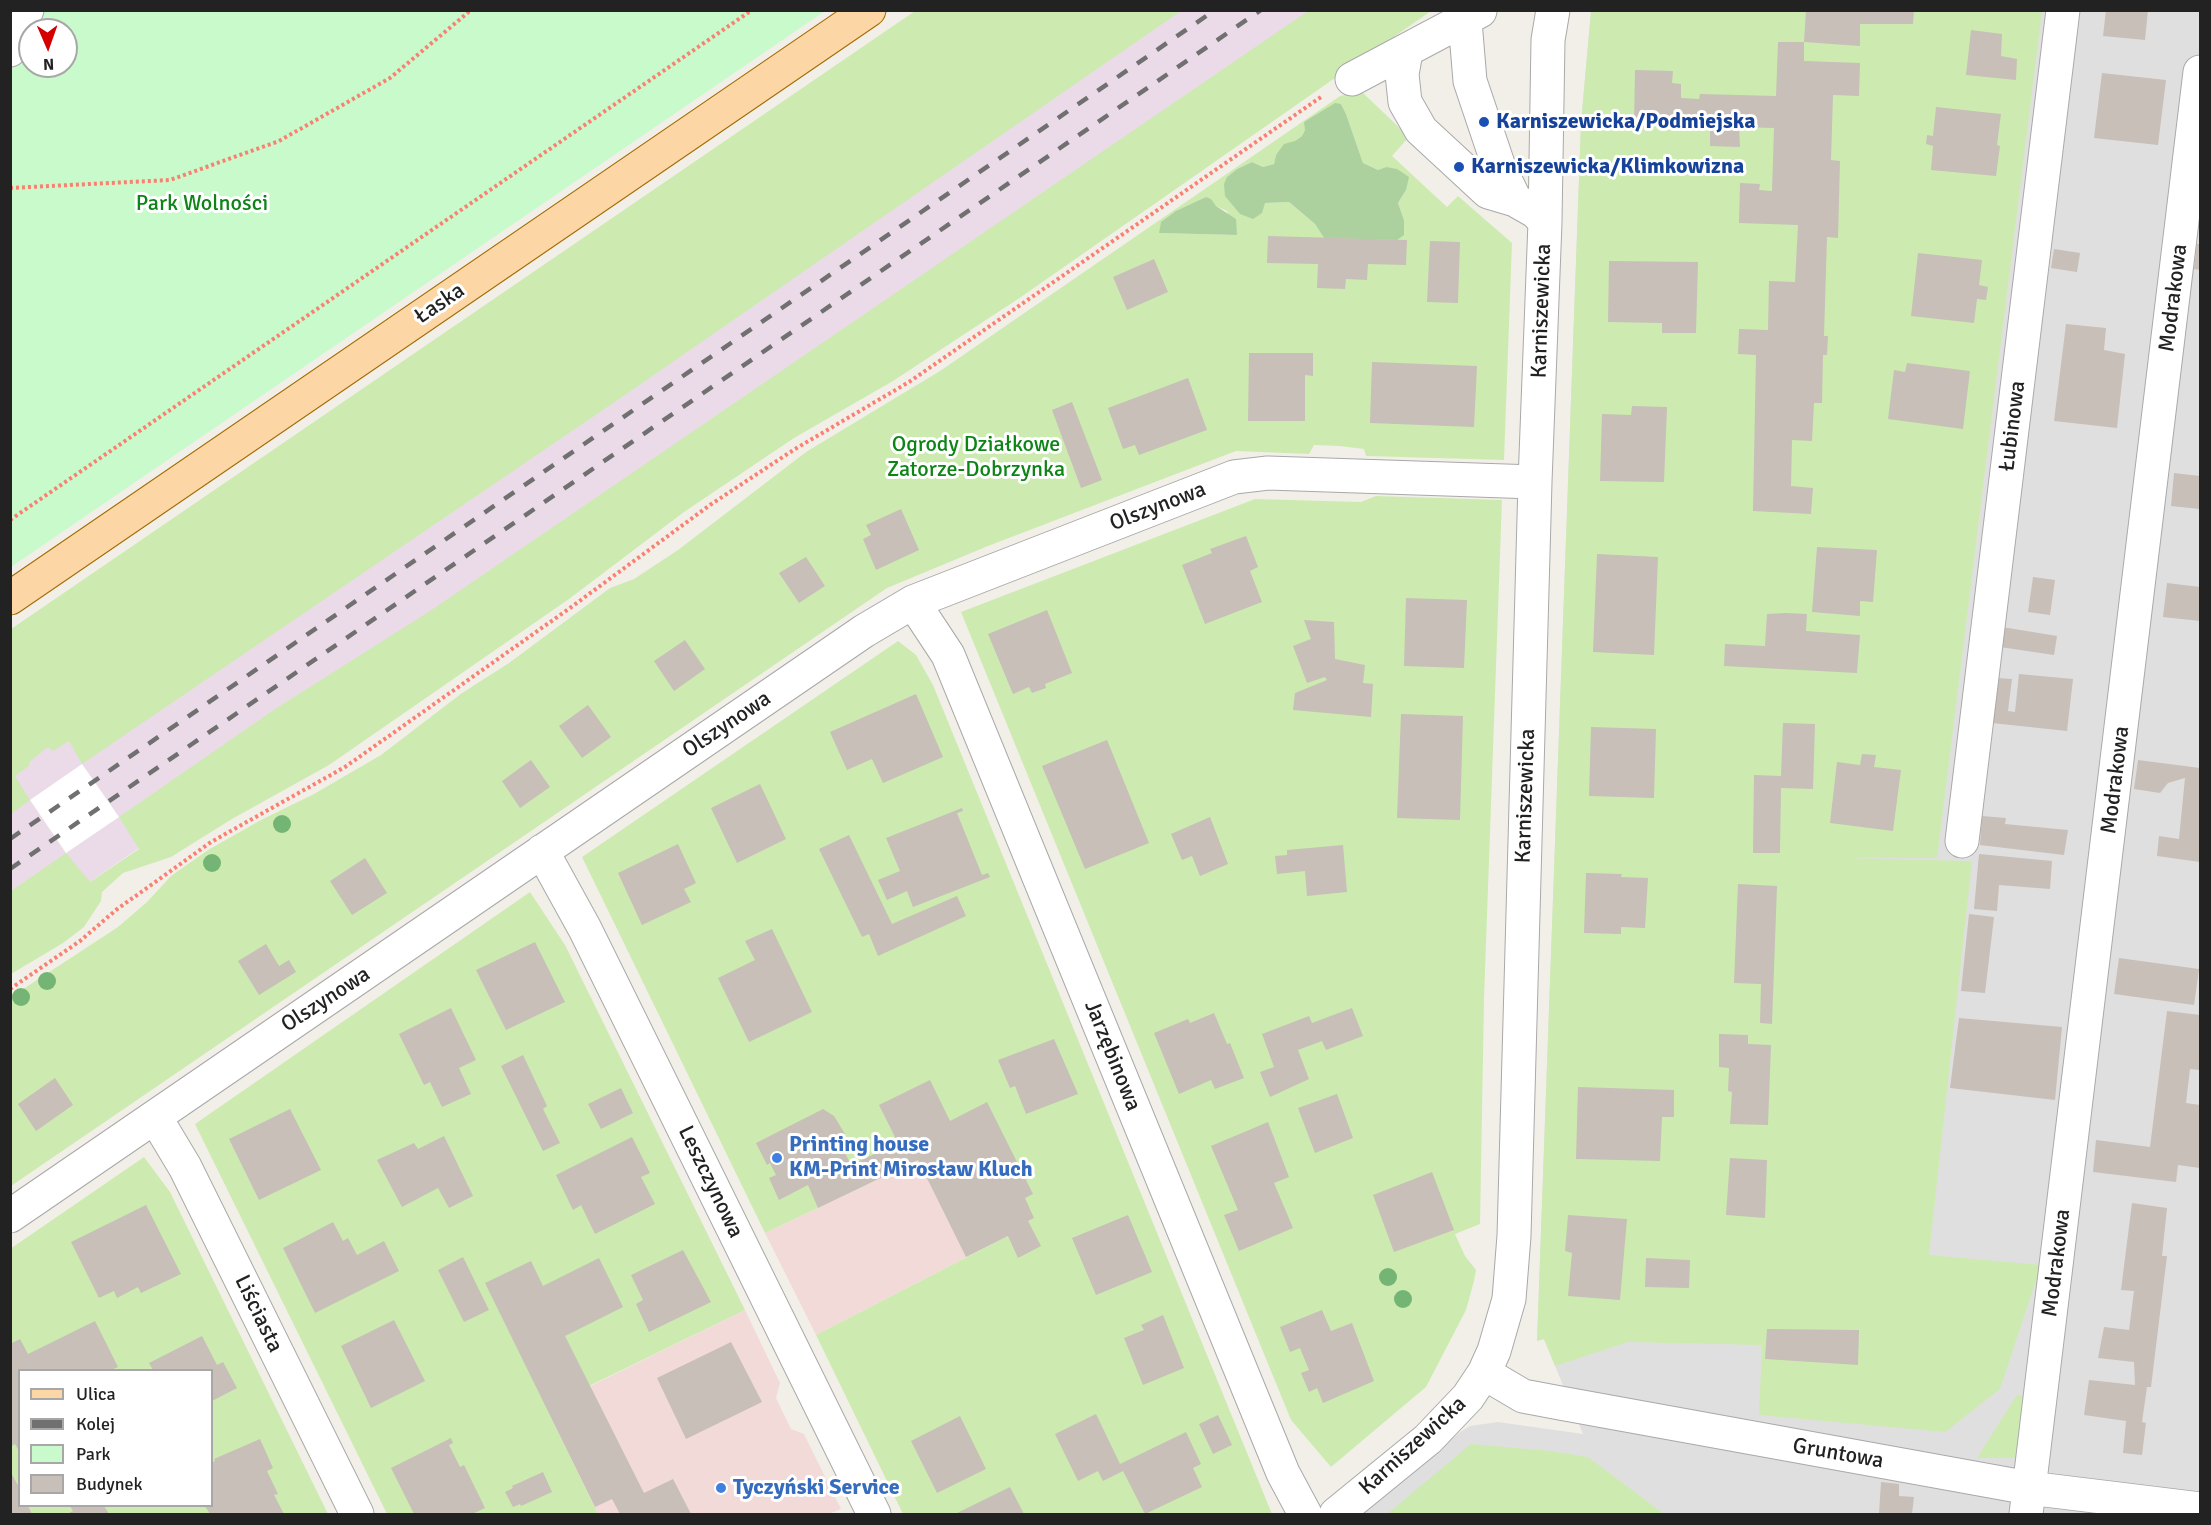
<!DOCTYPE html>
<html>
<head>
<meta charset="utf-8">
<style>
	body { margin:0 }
	#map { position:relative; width:2211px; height:1525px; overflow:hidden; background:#f2efe9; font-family:Signika,sans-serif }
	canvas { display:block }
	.frame { position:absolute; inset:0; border:12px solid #222; pointer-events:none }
	.legend { position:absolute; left:18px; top:1369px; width:195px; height:138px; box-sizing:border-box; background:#fff; border:2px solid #a7a7a7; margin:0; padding:8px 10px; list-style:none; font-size:18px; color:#222 }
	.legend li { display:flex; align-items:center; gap:12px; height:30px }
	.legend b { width:30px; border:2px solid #a7a7a7 }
	.north { position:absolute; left:18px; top:18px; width:60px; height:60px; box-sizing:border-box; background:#fff; border:2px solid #a7a7a7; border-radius:50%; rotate:178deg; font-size:16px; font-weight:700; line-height:24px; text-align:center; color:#222 }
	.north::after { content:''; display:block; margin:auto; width:21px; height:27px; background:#d40000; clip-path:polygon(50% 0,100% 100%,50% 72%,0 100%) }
</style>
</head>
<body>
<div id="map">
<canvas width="2211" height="1525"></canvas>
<div class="frame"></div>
<ul class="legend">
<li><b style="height:8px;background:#fcd6a4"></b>Ulica</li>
<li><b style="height:8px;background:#707070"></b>Kolej</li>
<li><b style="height:16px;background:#c8facc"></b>Park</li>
<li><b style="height:16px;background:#c7bfb8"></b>Budynek</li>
</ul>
<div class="north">N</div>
</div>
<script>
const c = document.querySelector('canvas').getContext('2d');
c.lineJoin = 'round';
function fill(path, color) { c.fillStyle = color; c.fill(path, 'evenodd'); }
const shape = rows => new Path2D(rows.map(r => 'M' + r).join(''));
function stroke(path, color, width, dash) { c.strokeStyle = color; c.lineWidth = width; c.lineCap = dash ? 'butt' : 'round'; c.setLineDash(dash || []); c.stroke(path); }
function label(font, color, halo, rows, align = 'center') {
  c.font = font + ' Signika,sans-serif'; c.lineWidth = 6; c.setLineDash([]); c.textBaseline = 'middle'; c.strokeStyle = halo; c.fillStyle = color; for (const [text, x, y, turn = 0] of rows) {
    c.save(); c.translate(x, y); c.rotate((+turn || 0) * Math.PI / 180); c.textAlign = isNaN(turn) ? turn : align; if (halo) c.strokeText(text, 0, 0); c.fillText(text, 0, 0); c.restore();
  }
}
const residential = shape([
	[1591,11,2200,11,2200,1514,1363,1514,1460,1432,1470,1426,1498,1422,1583,1434,1544,1339,1537,1341,1581,123]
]);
const commercial = shape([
	[960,1140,1008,1236,816,1335,765,1233],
	[745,1310,780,1383,776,1398,791,1429,804,1434,841,1509,829,1514,598,1514,546,1408]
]);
const industrial = shape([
	[1086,11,1357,11,11,936,11,743]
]);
const grass = shape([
	[915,11,1181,11,619,399,82,764,69,741,53,751,48,747,29,762,29,766,15,776,30,800,11,814,11,629],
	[1308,11,1431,11,1021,297,893,381,794,438,684,512,569,599,329,765,232,819,171,857,123,873,102,892,101,901,84,927,63,943,11,974,11,891,66,853,90,882,139,849,119,817,275,709,430,611],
	[1591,11,2042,11,1937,858,1843,858,1972,861,1929,1255,2041,1265,2000,1389,1945,1432,1759,1415,1762,1345,1628,1342,1555,1366,1544,1339,1537,1341,1581,123],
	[1361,91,1409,137,1392,156,1447,207,1458,196,1512,243,1504,460,1366,456,1364,449,1339,446,1314,445,1309,454,1236,451,988,546,887,588,11,1186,11,997,118,927,147,902,171,876,208,850,261,820,314,794,381,755,462,693,509,663,610,588,634,579,678,550,806,452,940,371,1340,96],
	[1341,104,1346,114,1363,163,1378,170,1386,167,1406,190,1398,203,1404,220,1324,238,1315,224,1289,202,1265,203,1227,177,1237,169,1252,162,1263,167,1274,164,1276,155,1302,136,1305,130],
	[1206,197,1216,206,1227,211,1237,235,1159,233,1194,204],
	[1376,496,1502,500,1484,999,1480,1224,1455,1234,1465,1256,1476,1270,1474,1281,1466,1310,1426,1387,1331,1467,1291,1420,961,612,1255,499,1361,502],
	[898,641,916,655,933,685,1272,1514,903,1514,816,1335,1008,1236,960,1140,765,1233,582,857],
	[530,892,565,945,745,1310,546,1407,598,1514,387,1514,195,1124],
	[144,1157,170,1192,328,1514,11,1514,10,1249],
	[20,1370,212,1370,212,1506,20,1506],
	[2017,1395,2022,1396,2019,1458,1977,1458],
	[1471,1444,1551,1451,1588,1457,1664,1514,1387,1514]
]);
const forest = shape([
	[1335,103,1341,104,1346,114,1363,163,1378,170,1386,167,1397,169,1409,177,1406,190,1398,203,1404,220,1404,235,1397,240,1324,238,1315,224,1289,202,1265,203,1262,213,1253,219,1240,214,1225,196,1224,184,1227,177,1237,169,1252,162,1263,167,1274,164,1276,155,1284,144,1295,141,1302,136,1305,130,1304,122],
	[1206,197,1211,199,1216,206,1236,219,1237,235,1159,233,1161,222,1176,211]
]);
const park = shape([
	[11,11,825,11,11,567],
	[30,30,66,30,66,66,30,66]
]);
const pier = shape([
	[82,764,119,817,66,853,30,800]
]);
const building = shape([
	[1806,10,1914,10,1913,24,1860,24,1860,46,1804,42],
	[2106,10,2148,10,2145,40,2103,36],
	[1971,30,2002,34,2001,56,2017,59,2016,80,1966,75],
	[1778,42,1804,42,1804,61,1860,63,1859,96,1833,95,1831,160,1840,161,1838,238,1827,237,1824,336,1828,336,1827,355,1823,355,1822,403,1814,403,1812,441,1792,440,1791,486,1813,488,1811,514,1753,511,1756,355,1738,354,1739,329,1768,330,1769,281,1795,282,1798,225,1739,223,1740,183,1760,184,1759,190,1772,191,1774,128,1739,127,1740,147,1710,146,1710,127,1634,125,1635,70,1673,71,1672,83,1681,84,1681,98,1699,99,1700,94,1776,96],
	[2102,73,2166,80,2158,145,2094,138],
	[1936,107,2001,114,1997,145,2000,146,1996,176,1931,170,1933,146,1926,144,1927,135,1933,136],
	[1268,236,1407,240,1406,265,1368,264,1367,280,1346,279,1345,289,1317,288,1318,264,1267,263],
	[1430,241,1460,242,1458,303,1427,302],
	[2197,244,2200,244,2200,270,2194,269],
	[2054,249,2080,253,2077,272,2051,268],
	[1918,253,1982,260,1979,285,1988,287,1986,300,1977,299,1974,323,1911,316],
	[1154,259,1168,292,1127,310,1113,277],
	[1609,261,1698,262,1696,333,1662,333,1662,323,1608,322],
	[2066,324,2106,328,2104,350,2125,354,2117,428,2054,421],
	[1249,353,1313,353,1313,376,1305,375,1305,421,1248,421],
	[1372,362,1477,366,1474,427,1370,423],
	[1907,363,1970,371,1963,429,1888,419,1894,370,1905,372],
	[1188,378,1207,430,1139,455,1135,445,1123,449,1108,408],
	[1072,402,1102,480,1081,488,1052,410],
	[1632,406,1667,407,1664,482,1600,481,1602,414,1631,415],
	[2174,473,2200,476,2200,509,2171,506],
	[901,509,919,550,876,570,863,539,871,535,866,525],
	[1246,536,1258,567,1250,571,1262,602,1205,624,1182,565,1212,553,1210,549],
	[1817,547,1877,550,1873,602,1860,601,1860,616,1812,612],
	[1597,554,1658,557,1654,655,1593,652],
	[806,557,825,586,799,603,779,573],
	[2033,577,2055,580,2050,615,2028,612],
	[2167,583,2200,587,2200,621,2163,617],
	[1406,598,1467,600,1464,668,1404,666],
	[1047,610,1072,673,1045,684,1046,688,1032,693,1029,687,1013,694,988,634],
	[1786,613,1807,614,1806,631,1860,635,1857,673,1724,666,1725,644,1765,646,1767,614],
	[1304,620,1334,622,1335,659,1365,665,1363,683,1373,684,1371,717,1293,710,1295,693,1327,680,1325,677,1307,683,1293,646,1311,639],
	[2002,627,2057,636,2054,655,2000,647],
	[685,640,705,669,674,691,654,661],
	[2019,674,2073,679,2067,731,1992,723,1997,678,2012,679,2008,711,2015,712],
	[916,694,943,757,883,783,872,759,847,770,830,732],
	[588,705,611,737,582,758,559,726],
	[1401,714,1463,716,1460,820,1397,818],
	[1783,723,1815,724,1813,789,1781,788,1780,853,1753,853,1754,775,1781,776],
	[1591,727,1656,729,1654,798,1589,796],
	[1107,740,1149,843,1085,869,1042,766],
	[1862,754,1876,755,1874,767,1901,770,1893,831,1830,823,1837,762,1860,765],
	[531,760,550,787,520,808,502,781],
	[2138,760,2200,768,2200,862,2157,856,2159,836,2179,839,2185,778,2168,783,2160,793,2134,789],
	[760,784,786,839,737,863,711,808],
	[962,808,963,811,957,813,982,875,988,873,990,877,913,907,907,891,887,900,878,880,900,871,886,838],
	[1982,816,2006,818,2005,824,2068,830,2064,855,1980,845],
	[1210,817,1228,864,1200,876,1192,856,1182,860,1171,834],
	[849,835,892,924,957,896,966,916,878,956,869,934,862,937,819,849],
	[678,844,696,883,684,889,691,902,642,925,618,873],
	[1343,845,1347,892,1307,896,1305,871,1277,874,1275,856,1287,855,1287,850],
	[1979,854,2052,861,2050,889,1999,885,1997,911,1974,909],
	[365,858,387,893,352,915,330,881],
	[1586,873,1622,874,1621,877,1648,878,1645,928,1621,927,1621,934,1584,933],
	[1738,884,1777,886,1772,1024,1760,1023,1761,984,1734,983],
	[1969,914,1994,917,1985,993,1961,991],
	[772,929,812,1012,749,1042,718,978,755,960,745,941],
	[535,942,565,1002,506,1030,476,970],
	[266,944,279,966,289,960,296,972,259,995,238,961],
	[2119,958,2199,969,2194,1005,2114,994],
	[451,1008,476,1060,459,1068,471,1094,442,1107,430,1082,424,1085,399,1034],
	[1352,1008,1363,1036,1326,1050,1322,1041,1298,1050,1309,1079,1270,1097,1260,1072,1274,1067,1262,1034,1309,1016,1312,1023],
	[2167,1011,2200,1015,2200,1070,2190,1069,2186,1103,2200,1105,2200,1168,2178,1165,2176,1182,2093,1172,2096,1140,2150,1147],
	[1214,1013,1227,1044,1230,1043,1244,1078,1215,1089,1211,1080,1179,1094,1154,1033,1188,1019,1190,1023],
	[1959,1018,2062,1027,2055,1100,1950,1088],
	[1719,1034,1748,1035,1748,1044,1771,1045,1768,1125,1730,1124,1732,1092,1728,1091,1729,1068,1719,1067],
	[1054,1039,1078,1094,1026,1114,1015,1086,1010,1088,998,1060],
	[523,1055,547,1106,543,1109,560,1143,543,1151,501,1066],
	[55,1078,73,1105,36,1131,18,1104],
	[930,1080,950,1121,987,1102,1033,1194,1025,1198,1034,1218,1028,1221,1041,1246,1018,1258,1008,1236,966,1257,918,1160,818,1208,808,1185,779,1200,769,1178,776,1175,770,1163,767,1165,756,1143,823,1109,834,1116,845,1134,842,1147,851,1165,898,1143,879,1105],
	[1578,1087,1674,1090,1674,1117,1662,1117,1660,1161,1576,1159],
	[621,1088,633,1113,601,1129,588,1104],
	[1337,1094,1353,1138,1315,1153,1298,1108],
	[290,1109,321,1170,259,1200,229,1139],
	[1268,1122,1289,1177,1274,1183,1293,1228,1239,1251,1224,1215,1238,1210,1211,1146],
	[444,1136,473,1196,449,1208,438,1188,402,1207,377,1160,414,1143,418,1149],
	[632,1137,650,1173,641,1177,655,1204,595,1234,581,1205,573,1210,556,1175],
	[1730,1158,1767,1160,1765,1218,1726,1215],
	[1432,1172,1454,1230,1394,1252,1373,1195],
	[2132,1203,2167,1208,2162,1256,2167,1256,2151,1387,2147,1387,2142,1422,2146,1423,2142,1455,2123,1453,2126,1421,2084,1415,2089,1380,2135,1385,2134,1362,2098,1358,2104,1327,2129,1330,2134,1291,2121,1290],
	[146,1205,181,1274,141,1293,138,1287,117,1298,114,1291,99,1298,71,1242],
	[1128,1215,1152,1272,1096,1295,1072,1238],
	[1568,1215,1627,1219,1620,1300,1568,1296,1572,1253,1565,1251],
	[333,1222,343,1241,348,1238,357,1255,384,1241,399,1271,315,1313,283,1248],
	[683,1250,711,1302,649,1332,636,1304,643,1300,631,1275],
	[463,1257,489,1310,464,1322,438,1270],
	[599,1258,623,1307,565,1336,644,1493,673,1479,691,1514,620,1514,612,1499,595,1507,485,1283,531,1261,543,1286],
	[1646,1258,1690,1260,1689,1288,1645,1287],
	[1322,1310,1331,1331,1352,1323,1374,1381,1323,1403,1317,1388,1309,1392,1301,1373,1309,1370,1300,1348,1290,1352,1280,1327],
	[1163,1315,1184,1368,1143,1385,1124,1338,1144,1330,1141,1325],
	[394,1320,425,1381,371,1408,341,1346],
	[95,1321,118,1367,111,1370,20,1370,20,1453,15,1444,10,1447,10,1344,20,1339,28,1354],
	[1767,1329,1859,1330,1858,1365,1765,1359],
	[202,1336,217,1365,223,1362,237,1388,212,1401,212,1370,153,1370,149,1363],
	[731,1342,762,1402,686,1439,657,1378],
	[1096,1414,1120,1464,1186,1432,1201,1464,1193,1468,1202,1487,1145,1514,1123,1471,1103,1481,1098,1471,1078,1481,1055,1434],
	[1218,1415,1232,1445,1213,1454,1199,1424],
	[960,1416,986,1469,937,1493,911,1441],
	[451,1438,453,1443,449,1445,460,1467,464,1465,485,1508,472,1514,414,1514,391,1468],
	[260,1439,273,1468,267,1471,278,1494,274,1495,284,1514,210,1514,205,1506,212,1506,212,1463,215,1461,214,1459],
	[10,1471,20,1489,20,1506,28,1506,32,1514,10,1514],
	[543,1472,552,1492,521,1506,520,1504,513,1507,505,1492,513,1488,512,1486],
	[1881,1482,1899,1484,1899,1496,1914,1497,1912,1514,1879,1514],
	[1010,1487,1024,1514,955,1514],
	[70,1506,104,1506,109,1514,67,1514,73,1511]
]);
const path = shape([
	[10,188,170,180,279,141,390,78,471,10],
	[10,520,752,10],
	[10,989,80,941,116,910,211,842,345,767,570,608,710,505,795,449,909,382,1321,97]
]);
const minor = shape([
	[1465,21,1470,81,1499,167,1515,200],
	[10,50,27,10],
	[1406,52,1402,74,1405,102,1421,130,1488,192,1515,200,1536,212,1545,222],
	[1352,79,1480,11],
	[913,602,948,655,1283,1473,1305,1514],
	[1962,841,2063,10],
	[542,851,585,929,874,1514],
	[155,1117,185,1167,357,1514],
	[10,1216,864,631,913,602,1234,477,1268,473,1535,482],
	[1484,1373,1523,1396,1560,1403,2029,1488,2200,1509],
	[1336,1514,1428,1439,1468,1397,1484,1373,1494,1351,1509,1299,1514,1236,1535,482,1545,222,1548,40,1553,10],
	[2026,1514,2200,72]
]);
const major = shape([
	[10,598,869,10]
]);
const rail = shape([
	[10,839,1215,10],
	[10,869,1261,10]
]);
const trees = [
	[282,824],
	[212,863],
	[47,981],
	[21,997],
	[1388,1277],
	[1403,1299]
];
const markers = [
	[1484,122,6,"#1a4fb4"],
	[1459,167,6,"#1a4fb4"],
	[777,1158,6,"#3f7fe0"],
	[721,1488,6,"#3f7fe0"]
];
const transitNames = [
	["Karniszewicka/Podmiejska",1496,122],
	["Karniszewicka/Klimkowizna",1471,167]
];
const parkNames = [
	["Park Wolności",202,204],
	["Ogrody Działkowe",976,445],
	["Zatorze-Dobrzynka",976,470]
];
const streetNames = [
	["Modrakowa",2174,298,-83],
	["Łaska",440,304,-34],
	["Karniszewicka",1542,311,-88],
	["Łubinowa",2013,426,-83],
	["Olszynowa",1158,507,-21],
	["Olszynowa",727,725,-34],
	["Modrakowa",2116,780,-83],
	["Karniszewicka",1526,796,-88],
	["Olszynowa",326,1000,-33],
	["Jarzębinowa",1112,1056,68],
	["Leszczynowa",710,1182,64],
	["Modrakowa",2057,1263,-83],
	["Liściasta",258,1314,64],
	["Karniszewicka",1413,1446,-42],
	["Gruntowa",1838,1454,10]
];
const shopNames = [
	["Printing house",789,1145],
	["KM-Print Mirosław Kluch",789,1170],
	["Tyczyński Service",733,1488]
];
fill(residential, '#e0dfdf');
fill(commercial, '#f2dad9');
fill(industrial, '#ebdbe8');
fill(grass, '#cdebb0');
fill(forest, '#add19e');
fill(park, '#c8facc');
fill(pier, '#fff');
fill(building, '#c7bfb8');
stroke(minor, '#a9a9a9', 35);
stroke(major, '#a06b00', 35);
stroke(path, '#fa8072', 4, [3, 3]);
stroke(minor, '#fff', 33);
stroke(major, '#fcd6a4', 33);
stroke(rail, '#707070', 4.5, [12, 12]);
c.fillStyle = '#74b475';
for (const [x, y] of trees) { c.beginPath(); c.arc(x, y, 9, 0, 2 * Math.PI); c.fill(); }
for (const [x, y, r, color] of markers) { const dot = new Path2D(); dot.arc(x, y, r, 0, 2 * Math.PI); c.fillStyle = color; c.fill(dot); stroke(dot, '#fff', 2); }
label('bold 22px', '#164399', '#fff', transitNames, 'left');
label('22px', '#0c8416', '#fff', parkNames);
label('22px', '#222', '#fff', streetNames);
label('bold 22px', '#366cbe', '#fff', shopNames, 'left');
</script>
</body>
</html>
